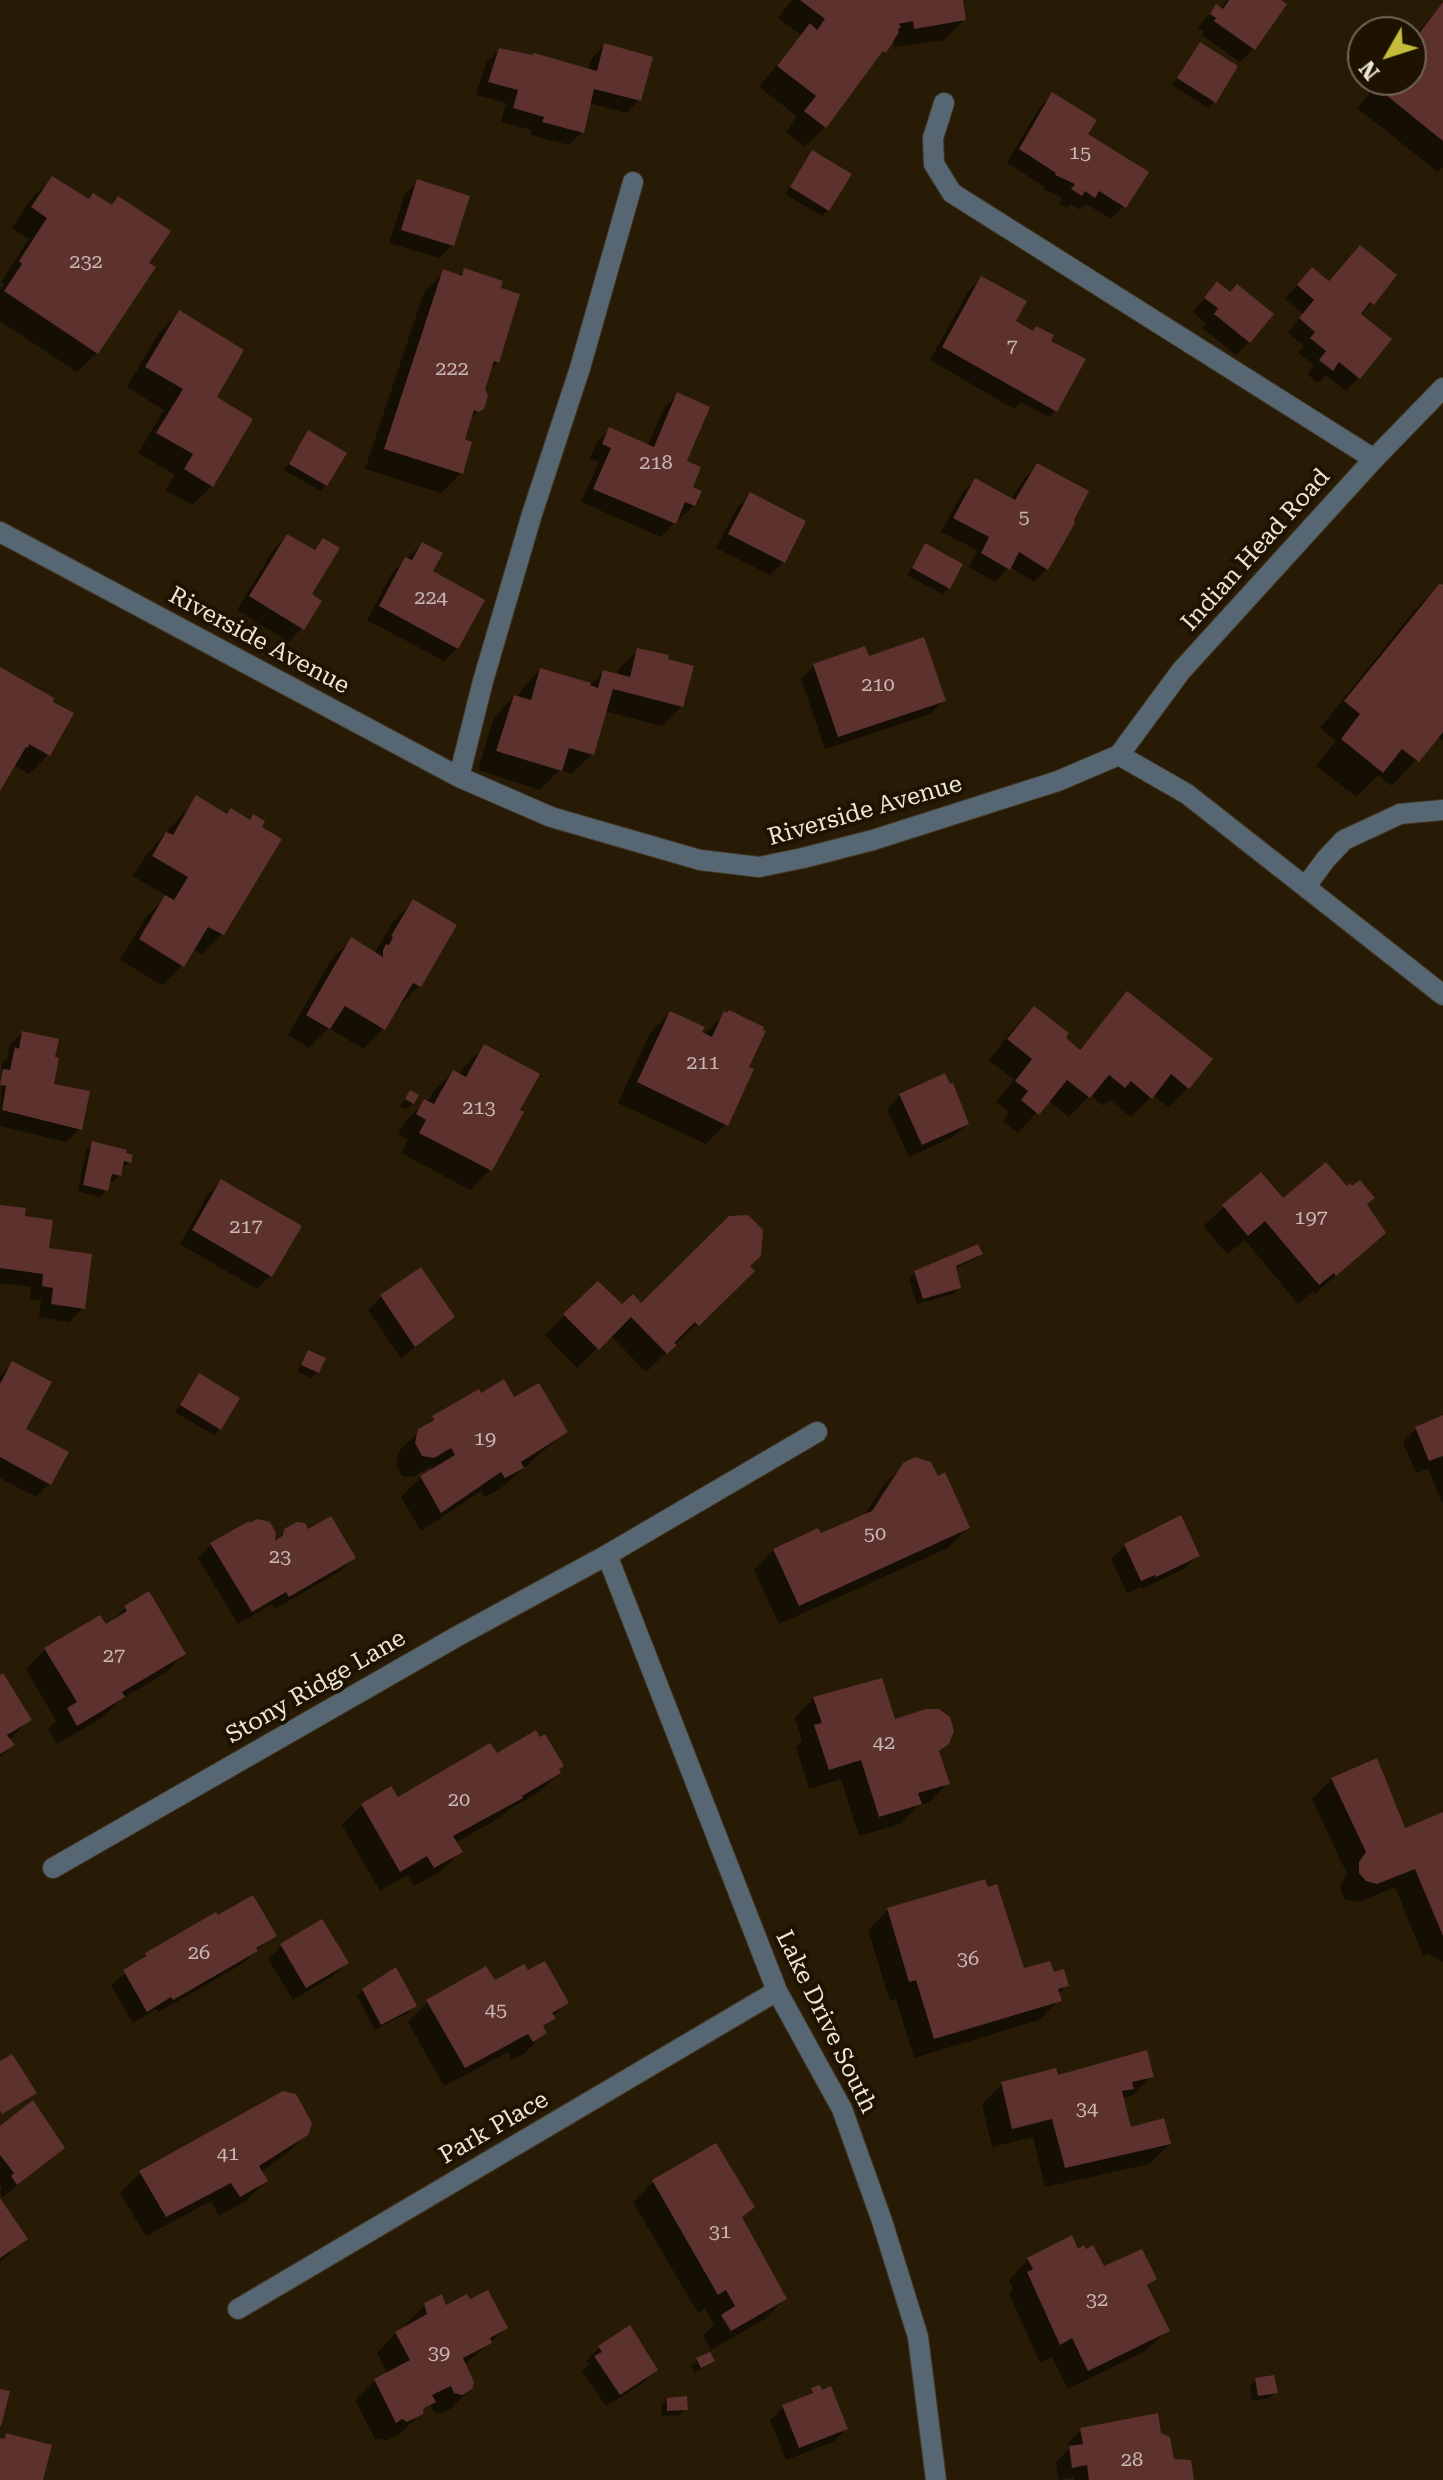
<!DOCTYPE html>
<html>
<head>
<meta charset="utf-8">
<style>
	body { margin:0 }
	#map { position:relative; width:1443px; height:2480px; overflow:hidden; background:#271b06; font-family:"Roboto Serif",serif }
	canvas { display:block }
	.north { position:absolute; left:1347px; top:16px; width:80px; height:80px; box-sizing:border-box; background:#1e1200; border:2px solid #716656; border-radius:50%; rotate:231deg; font-size:22px; font-weight:700; line-height:32px; text-align:center; color:#ede5d8 }
	.north::after { content:''; display:block; margin:auto; width:28px; height:36px; background:#c6bc3c; clip-path:polygon(50% 0,100% 100%,50% 72%,0 100%) }
</style>
</head>
<body>
<div id="map">
<canvas width="1443" height="2480"></canvas>
<div class="north">N</div>
</div>
<script>
const c = document.querySelector('canvas').getContext('2d');
c.lineJoin = 'round';
function fill(path, color) { c.fillStyle = color; c.fill(path, 'evenodd'); }
const shape = rows => new Path2D(rows.map(r => 'M' + r).join(''));
function stroke(path, color, width, dash) { c.strokeStyle = color; c.lineWidth = width; c.lineCap = dash ? 'butt' : 'round'; c.setLineDash(dash || []); c.stroke(path); }
function label(font, color, halo, rows, align = 'center') {
  c.font = font + ' "Roboto Serif",serif'; c.lineWidth = 8; c.setLineDash([]); c.textBaseline = 'middle'; c.strokeStyle = halo; c.fillStyle = color; for (const [text, x, y, turn = 0] of rows) {
    c.save(); c.translate(x, y); c.rotate((+turn || 0) * Math.PI / 180); c.textAlign = isNaN(turn) ? turn : align; if (halo) c.strokeText(text, 0, 0); c.fillText(text, 0, 0); c.restore();
  }
}
const shadow = shape([
	[792,0,961,0,964,20,944,40,894,47,893,38,825,127,805,146,786,132,797,116,759,87,801,35,778,18],
	[1227,0,1278,0,1285,5,1253,49,1240,62,1202,35,1204,32,1198,28,1216,6,1221,9],
	[1443,2,1443,167,1438,172,1357,108,1373,89,1369,85,1373,80,1411,80,1411,41],
	[1200,45,1214,102,1208,108,1172,85],
	[604,46,639,100,626,113,589,103,582,132,569,145,530,135,532,130,501,122,506,103,476,95,486,63,499,50,588,70,591,59],
	[1053,94,1085,134,1124,206,1111,219,1086,204,1080,210,1071,204,1067,208,1059,203,1063,198,1043,189,1045,187,1007,163,1039,108],
	[812,152,828,210,822,216,785,194],
	[52,178,87,201,110,207,118,198,147,264,97,353,77,372,0,321,0,290,4,284,1,282,29,239,12,228,32,198],
	[418,181,452,245,439,258,389,243,405,194],
	[1347,260,1372,303,1360,316,1359,377,1346,391,1326,375,1318,383,1307,374,1314,366,1298,352,1304,346,1288,333,1303,314,1285,299,1299,283,1328,282],
	[465,271,499,289,498,362,488,371,483,389,482,408,468,421,462,440,461,473,441,493,365,469,424,292,444,272,459,277],
	[982,278,1013,322,1083,360,1055,411,1049,417,1021,402,1014,409,930,360,968,292],
	[1217,284,1230,294,1249,342,1236,355,1202,328,1206,323,1193,312],
	[179,313,214,398,212,486,192,505,166,490,175,475,138,453,164,410,127,387,159,333],
	[677,395,685,462,694,505,680,518,677,517,674,523,661,537,581,502,599,462,590,458,596,443,609,430,648,446,664,408],
	[309,432,326,485,320,491,284,470],
	[1038,466,1047,569,1034,582,1010,567,995,582,969,567,977,550,941,532,962,493,976,480,1011,500,1024,479],
	[751,495,784,562,770,575,716,548,737,508],
	[287,536,312,551,323,541,302,628,289,642,237,610,274,549],
	[422,544,457,648,444,661,367,620,392,573],
	[926,546,948,588,942,594,907,575],
	[1440,585,1443,587,1443,741,1437,736,1392,786,1378,775,1356,797,1316,766,1336,741,1320,728,1414,611],
	[638,650,682,706,662,726,604,711,592,754,572,774,560,770,540,790,478,770,494,717,514,697,518,698,521,690,540,670,590,685,604,672,617,676,618,670],
	[868,659,944,700,930,714,825,749,801,679,814,666],
	[0,669,49,754,29,774,13,765,0,787],
	[197,798,226,815,248,822,279,840,222,934,202,954,193,949,182,966,162,985,120,960,146,917,167,896,133,876,147,854],
	[414,901,419,986,399,1006,383,1029,363,1049,329,1028,309,1048,288,1035,331,960,351,940,374,954,394,921],
	[1128,994,1188,1088,1168,1107,1153,1095,1131,1117,1110,1100,1104,1106,1090,1095,1069,1117,1048,1100,1018,1133,1003,1121,1009,1112,996,1102,1014,1080,989,1060,1014,1028,1034,1008,1078,1051],
	[670,1013,704,1035,725,1014,726,1124,706,1144,618,1103,650,1033],
	[22,1033,51,1086,80,1129,66,1142,0,1126,2,1063,7,1058,9,1046],
	[484,1047,490,1170,470,1190,401,1153,408,1140,398,1134,405,1122,425,1102,427,1103,433,1092,453,1072,459,1075,464,1067],
	[410,1092,413,1103,406,1109,400,1106],
	[900,1095,967,1124,953,1137,909,1157,887,1109],
	[93,1144,130,1162,121,1168,119,1175,113,1182,108,1181,106,1190,100,1197,78,1191,86,1150],
	[1261,1174,1283,1201,1365,1205,1383,1233,1315,1294,1313,1291,1298,1304,1245,1240,1227,1254,1203,1226],
	[222,1181,271,1275,257,1289,180,1244,208,1194],
	[0,1207,22,1218,46,1250,83,1308,69,1322,39,1317,41,1300,29,1299,31,1287,0,1283],
	[981,1254,974,1260,954,1268,959,1288,953,1294,917,1304,909,1279,915,1272],
	[752,1271,646,1372,610,1335,577,1368,545,1335,598,1283,622,1307,641,1305],
	[381,1297,453,1317,401,1358,368,1310],
	[308,1353,318,1372,311,1378,297,1371],
	[13,1363,23,1429,66,1453,49,1484,36,1497,0,1478,0,1376],
	[199,1376,220,1428,214,1435,175,1412],
	[480,1395,513,1400,565,1432,501,1488,485,1497,481,1491,421,1531,401,1497,421,1477,433,1470,431,1466,413,1477,402,1476,396,1464,399,1451,433,1418],
	[1443,1418,1443,1504,1428,1469,1416,1473,1403,1442,1416,1429],
	[904,1465,968,1528,948,1548,779,1624,754,1570,774,1550,820,1536,863,1517,883,1486],
	[1180,1518,1197,1556,1184,1569,1142,1589,1141,1587,1127,1593,1111,1559,1125,1546],
	[248,1523,272,1544,286,1530,307,1532,353,1558,340,1571,275,1609,272,1604,238,1624,198,1558,211,1545],
	[149,1594,184,1654,164,1674,121,1699,103,1717,57,1744,48,1729,56,1721,26,1669,46,1649,106,1627,125,1608],
	[0,1677,29,1720,9,1740,12,1745,0,1757],
	[814,1698,894,1721,947,1743,938,1753,948,1783,928,1803,917,1806,900,1824,859,1836,841,1779,809,1789,796,1747,802,1741,795,1718],
	[496,1755,557,1770,559,1773,539,1792,508,1810,501,1817,455,1843,460,1852,440,1872,414,1886,407,1875,380,1891,342,1825,362,1805,397,1800],
	[1332,1779,1404,1831,1443,1814,1443,1962,1428,1954,1423,1956,1395,1887,1359,1902,1344,1899,1340,1887,1347,1874,1312,1799],
	[888,1910,1023,1971,1052,1974,1066,1985,1058,1994,1059,2000,1039,2020,914,2058,896,1999,890,2001,868,1930],
	[274,1935,242,1964,159,2012,156,2009,133,2023,111,1985,146,1955],
	[281,1946,346,1963,333,1976,293,2000,268,1959],
	[494,1983,566,2003,542,2029,544,2033,525,2053,512,2060,508,2052,444,2086,408,2022,428,2002],
	[363,1990,415,2006,409,2012,375,2030,357,1996],
	[1152,2076,1132,2096,1122,2098,1129,2129,1169,2144,1149,2164,1045,2187,1033,2137,992,2147,982,2104,1002,2084,1056,2078],
	[284,2093,307,2134,286,2154,260,2172,266,2181,246,2201,219,2216,211,2201,146,2236,120,2193,140,2173],
	[0,2129,62,2148,3,2197,0,2193,2,2187,0,2185],
	[653,2182,740,2218,785,2299,765,2319,711,2350,703,2336,714,2324,705,2309,698,2313,633,2202],
	[0,2202,25,2239,0,2262],
	[1078,2251,1103,2269,1155,2278,1146,2287,1167,2330,1147,2350,1068,2389,1052,2357,1040,2363,1009,2293,1013,2289,1009,2280,1028,2260],
	[425,2305,445,2308,506,2328,464,2365,471,2388,450,2409,440,2414,434,2412,430,2404,401,2433,386,2441,381,2438,376,2441,355,2400,375,2380,388,2374,377,2353,396,2333,406,2328,405,2325],
	[599,2348,656,2369,643,2383,606,2406,582,2371,589,2365,586,2361],
	[697,2360,713,2361,695,2373,691,2366],
	[1256,2380,1276,2392,1269,2398,1252,2401,1250,2386],
	[813,2390,846,2429,833,2442,786,2460,770,2420,784,2407,804,2399],
	[667,2400,686,2409,680,2415,662,2416,661,2406],
	[1081,2430,1159,2435,1172,2461,1192,2480,1074,2480,1074,2477,1059,2480,1056,2462,1069,2449,1068,2443]
]);
const building = shape([
	[800,0,963,0,966,20,914,29,913,21,898,24,901,26,898,30,899,32,886,53,883,51,826,128,804,111,816,96,777,66,810,23,817,30,825,19],
	[1229,0,1281,0,1287,4,1255,50,1214,21,1216,18,1210,14,1216,4,1223,9],
	[1443,2,1443,141,1376,87,1382,80,1411,80,1411,44],
	[1200,42,1238,66,1216,103,1177,78],
	[604,43,653,57,641,101,594,89,584,133,542,122,544,117,513,108,518,90,488,82,499,48,532,55,534,53,597,71],
	[1052,92,1097,120,1088,134,1149,172,1126,208,1099,191,1095,198,1085,191,1082,196,1071,189,1075,184,1055,175,1056,173,1019,149],
	[812,150,852,174,829,211,790,187],
	[52,176,89,199,93,193,112,205,118,196,171,231,149,263,156,267,98,354,4,291,22,264,19,261,47,218,31,207],
	[417,179,470,196,454,246,401,230],
	[1360,245,1397,275,1374,305,1370,302,1361,314,1392,339,1360,379,1339,362,1333,371,1319,360,1326,351,1310,338,1315,332,1299,318,1314,300,1297,285,1312,267,1329,281],
	[464,268,503,281,501,288,520,294,499,363,494,361,485,389,488,396,484,409,478,412,474,410,465,439,472,442,463,474,384,449,443,269,462,276],
	[981,276,1027,301,1016,321,1033,331,1036,326,1054,335,1051,341,1086,359,1057,412,942,347],
	[1217,281,1230,292,1237,284,1274,314,1250,343,1214,314,1218,308,1204,298],
	[179,310,244,350,217,397,253,419,213,487,184,469,193,454,156,433,183,389,145,367],
	[677,392,710,407,687,461,701,467,693,487,702,491,695,506,685,502,676,524,593,489,611,448,602,444,609,427,654,447],
	[308,430,347,453,327,486,289,464],
	[1037,463,1089,491,1074,520,1075,523,1048,570,1019,552,1010,570,981,553,989,537,953,518,975,478,1015,500],
	[750,492,806,521,785,563,728,534],
	[287,534,315,550,323,538,340,548,312,594,322,601,304,630,249,596],
	[422,542,443,553,433,571,485,600,458,649,379,606,405,557,412,560],
	[925,543,963,564,950,589,912,568],
	[1440,583,1443,585,1443,732,1419,762,1402,749,1383,773,1341,739,1360,714,1344,701],
	[924,637,946,701,838,737,813,664,865,646,869,656],
	[637,648,669,655,668,659,694,666,683,707,613,689,594,755,569,748,562,771,496,751,514,695,531,700,540,668,591,683,590,685,598,688,603,670,630,677],
	[0,667,54,698,53,702,74,713,50,756,29,744,28,748,26,747,0,791],
	[196,795,227,814,231,808,250,820,253,814,265,821,262,827,282,839,224,935,208,927,184,967,139,939,165,895,174,900,188,877,152,856,166,832,173,835],
	[413,899,457,925,421,987,413,983,385,1030,345,1006,330,1029,306,1015,351,937,383,957,383,950,386,944,389,945,393,937,391,936],
	[1127,991,1213,1059,1189,1089,1171,1074,1152,1099,1131,1081,1125,1088,1109,1075,1090,1098,1067,1080,1039,1115,1021,1100,1028,1091,1015,1081,1032,1059,1007,1039,1034,1006,1069,1033,1066,1038,1080,1050],
	[729,1010,764,1027,763,1030,766,1031,749,1067,754,1069,728,1126,637,1082,670,1011,705,1027,702,1032,712,1037,724,1011,727,1013],
	[22,1031,59,1039,55,1057,59,1058,54,1084,90,1091,82,1130,2,1110,6,1086,0,1085,3,1069,10,1070,15,1047,19,1049],
	[484,1044,540,1074,520,1110,524,1112,492,1171,419,1133,426,1120,416,1114,424,1099,434,1104,453,1070,466,1077],
	[945,1073,950,1084,953,1083,969,1124,922,1145,899,1094],
	[410,1090,419,1095,414,1104,405,1099],
	[92,1141,127,1150,126,1153,133,1155,131,1163,124,1161,121,1176,112,1174,108,1191,83,1185],
	[1326,1162,1347,1186,1350,1183,1352,1186,1360,1180,1375,1198,1367,1204,1386,1233,1336,1276,1334,1273,1319,1285,1265,1221,1248,1236,1222,1205,1261,1172,1283,1198],
	[221,1179,302,1226,272,1277,192,1230],
	[0,1205,26,1208,25,1216,53,1220,49,1248,92,1254,85,1309,51,1304,53,1288,42,1286,43,1274,0,1268],
	[748,1215,763,1230,761,1256,750,1266,755,1271,699,1326,695,1322,674,1343,677,1345,667,1354,631,1317,599,1350,563,1314,598,1281,622,1304,633,1294,641,1303,729,1216],
	[978,1244,983,1254,956,1266,961,1288,923,1299,914,1271],
	[421,1267,455,1317,415,1347,380,1295],
	[308,1350,326,1358,319,1373,301,1365],
	[12,1361,52,1382,26,1429,69,1452,51,1485,0,1457,0,1384],
	[199,1373,240,1398,221,1430,180,1405],
	[504,1379,514,1397,539,1383,568,1432,521,1462,524,1468,505,1478,501,1472,441,1513,420,1476,455,1455,451,1448,434,1458,422,1456,415,1443,418,1429,434,1420,432,1416,479,1389,481,1393],
	[1443,1415,1443,1456,1429,1461,1415,1427],
	[915,1457,931,1462,938,1476,945,1472,970,1528,799,1606,773,1549,818,1528,821,1533,872,1511,903,1463],
	[1181,1515,1200,1556,1156,1577,1155,1575,1141,1581,1124,1544],
	[331,1516,356,1558,289,1597,286,1592,252,1612,210,1543,249,1521,250,1523,257,1519,270,1522,276,1533,275,1541,283,1535,284,1529,297,1522,305,1523,308,1529],
	[149,1591,186,1654,122,1692,125,1697,77,1726,67,1708,77,1702,44,1648,100,1615,106,1624,127,1611,124,1606],
	[3,1673,32,1720,7,1735,15,1745,0,1754,0,1675],
	[882,1678,895,1719,926,1709,939,1709,950,1717,954,1731,949,1744,939,1751,950,1784,918,1793,922,1804,879,1817,861,1760,829,1770,814,1725,822,1723,813,1697],
	[536,1730,540,1737,545,1734,564,1766,559,1769,561,1773,522,1796,523,1798,453,1836,463,1852,434,1868,427,1856,400,1872,361,1804,391,1786,398,1797,490,1743,497,1753],
	[1377,1758,1405,1828,1443,1812,1443,1936,1415,1869,1377,1884,1366,1881,1359,1873,1359,1862,1366,1852,1331,1778],
	[985,1879,988,1887,997,1884,1024,1968,1050,1961,1054,1972,1064,1969,1069,1986,1058,1989,1062,2001,934,2039,916,1980,909,1982,887,1908],
	[253,1895,277,1936,256,1948,258,1951,173,2000,171,1997,147,2012,123,1970,146,1956,145,1953,216,1912,218,1915],
	[322,1919,349,1963,306,1988,280,1944],
	[545,1961,569,2003,552,2013,556,2018,543,2026,547,2033,533,2042,528,2034,465,2068,426,2000,486,1966,495,1980,524,1964,528,1970],
	[396,1967,417,2006,381,2025,362,1989],
	[1147,2050,1154,2077,1132,2082,1134,2089,1122,2091,1131,2127,1164,2118,1171,2144,1065,2168,1052,2119,1012,2129,1001,2082,1056,2068,1058,2075],
	[12,2054,37,2093,2,2114,0,2110,0,2061],
	[283,2091,296,2094,312,2123,308,2135,259,2166,268,2181,240,2197,231,2183,166,2217,139,2171],
	[33,2100,65,2148,17,2185,11,2176,14,2173,0,2155,0,2126],
	[716,2143,755,2207,742,2217,787,2299,731,2331,721,2315,735,2306,726,2290,718,2295,652,2180],
	[0,2198,28,2239,0,2258],
	[1072,2235,1078,2249,1084,2245,1086,2249,1093,2245,1104,2266,1142,2249,1157,2279,1147,2285,1170,2331,1088,2371,1072,2338,1060,2345,1027,2272,1033,2269,1027,2258],
	[488,2290,508,2328,490,2338,492,2343,463,2358,474,2382,472,2389,462,2395,454,2393,451,2386,432,2395,436,2402,424,2408,423,2414,407,2422,402,2419,396,2423,374,2379,410,2360,395,2332,427,2314,424,2303,442,2294,446,2305,467,2294,470,2299],
	[630,2325,658,2370,620,2395,594,2356,602,2352,598,2346],
	[710,2352,715,2361,701,2368,696,2358],
	[1274,2375,1278,2393,1258,2396,1255,2378],
	[820,2385,822,2390,831,2386,848,2429,799,2448,782,2405,813,2393,811,2388],
	[0,2389,10,2391,1,2426,0,2426],
	[687,2396,688,2410,667,2411,667,2398],
	[1158,2413,1161,2433,1170,2437,1174,2459,1191,2460,1194,2480,1089,2480,1087,2465,1072,2468,1069,2446,1083,2444,1080,2428],
	[6,2433,52,2445,43,2480,0,2480,0,2438,5,2439]
]);
const minor = shape([
	[944,103,933,138,934,164,952,193,1374,459],
	[0,532,459,777,551,817,700,860,759,867,803,858,873,840,1058,781,1119,755],
	[1119,755,1181,671,1374,459,1443,388],
	[1119,755,1187,794,1443,995],
	[459,777,483,681,532,514,580,368,633,182],
	[1306,886,1326,859,1344,840,1400,814,1443,810],
	[607,1555,777,1991,842,2109,882,2221,918,2337,936,2480],
	[53,1868,456,1637,607,1555,817,1432],
	[238,2309,777,1991]
]);
const numberNames = [
	["15",1080,153],
	["232",86,262],
	["7",1012,347],
	["222",452,369],
	["218",656,463],
	["5",1024,517],
	["224",431,598],
	["210",878,685],
	["211",703,1063],
	["213",479,1108],
	["197",1311,1218],
	["217",246,1227],
	["19",485,1439],
	["50",875,1534],
	["23",280,1557],
	["27",114,1656],
	["42",884,1743],
	["20",459,1800],
	["26",199,1953],
	["36",968,1959],
	["45",496,2010],
	["34",1087,2109],
	["41",228,2154],
	["31",720,2232],
	["32",1097,2300],
	["39",439,2353],
	["28",1132,2460]
];
const streetNames = [
	["Indian Head Road",1256,550,-48],
	["Riverside Avenue",259,641,28],
	["Riverside Avenue",865,811,-16],
	["Stony Ridge Lane",316,1687,-30],
	["Lake Drive South",826,2022,64],
	["Park Place",494,2128,-30]
];
fill(shadow, '#0007');
fill(building, '#5c312e');
stroke(minor, '#433723', 22);
stroke(minor, '#566773', 20);
label('20px', '#c9b8ae', null, numberNames);
label('24px', '#ede5d8', '#1e1200', streetNames);
</script>
</body>
</html>
